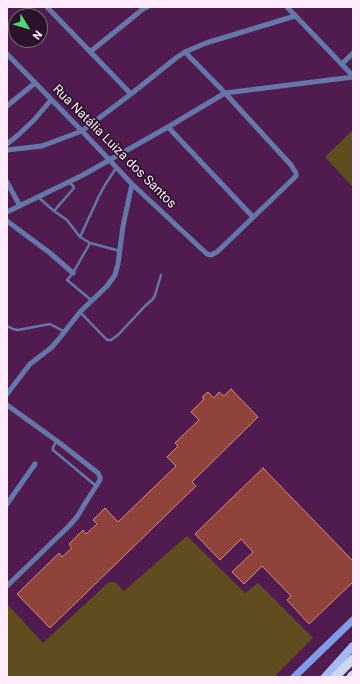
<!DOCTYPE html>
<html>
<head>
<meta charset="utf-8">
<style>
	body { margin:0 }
	#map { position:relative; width:360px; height:684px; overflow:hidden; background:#501c50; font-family:Roboto,sans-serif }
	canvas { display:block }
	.frame { position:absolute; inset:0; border:8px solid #feebfc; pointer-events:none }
	.north { position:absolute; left:8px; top:8px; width:40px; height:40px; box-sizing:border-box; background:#2a1329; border:1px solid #7f697d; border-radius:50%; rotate:128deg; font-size:11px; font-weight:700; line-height:16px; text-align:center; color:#feebfc }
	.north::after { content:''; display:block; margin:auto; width:14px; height:18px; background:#54d672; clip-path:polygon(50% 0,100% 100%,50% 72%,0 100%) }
</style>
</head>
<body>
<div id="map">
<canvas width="360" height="684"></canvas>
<div class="frame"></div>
<div class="north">N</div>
</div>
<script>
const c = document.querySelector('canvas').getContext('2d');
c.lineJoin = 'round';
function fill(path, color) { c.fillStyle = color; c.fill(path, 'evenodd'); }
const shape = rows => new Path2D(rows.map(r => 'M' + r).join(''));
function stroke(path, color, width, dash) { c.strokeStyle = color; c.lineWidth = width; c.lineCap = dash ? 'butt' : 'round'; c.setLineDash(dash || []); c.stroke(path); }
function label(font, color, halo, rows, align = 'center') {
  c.font = font + ' Roboto,sans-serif'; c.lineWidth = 3.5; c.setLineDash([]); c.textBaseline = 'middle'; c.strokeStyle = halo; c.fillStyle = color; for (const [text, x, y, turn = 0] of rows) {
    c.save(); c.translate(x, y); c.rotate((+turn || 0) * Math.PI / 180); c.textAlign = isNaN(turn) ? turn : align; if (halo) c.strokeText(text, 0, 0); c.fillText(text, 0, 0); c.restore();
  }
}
const green = shape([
	[353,130,353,187,325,157],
	[187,536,245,593,258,583,313,638,274,677,7,677,7,606,8,605,43,643,109,582,115,582,124,591]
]);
const building = shape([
	[231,389,258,417,192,482,196,486,50,628,17,594,59,553,62,557,72,548,69,544,83,530,86,534,97,524,93,520,105,508,118,522,176,466,167,457,178,446,175,443,199,420,191,412,204,399,202,397,208,392,214,398,219,392,224,396,231,389],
	[263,468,353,561,353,582,309,624,287,600,291,596,262,566,244,584,232,572,253,552,241,539,220,560,195,534,263,468]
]);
const lane = shape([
	[38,197,54,211,74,188,74,187,69,182],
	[54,211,67,220,80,237,90,243,73,273,67,280,91,300],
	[80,237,99,196,105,185,116,168],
	[90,243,120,251],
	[80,312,107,340,111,340,118,335,145,306,153,299,155,295,161,275],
	[7,326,13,329,18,330,50,324,65,332],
	[56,441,53,448,53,450,96,486]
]);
const street = shape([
	[47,7,131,94],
	[287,7,353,76],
	[90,52,143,9,147,7],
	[7,54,82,131,132,184,207,254,211,255,217,252,292,180,296,176,296,173,291,165,225,93,185,52],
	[342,64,353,53],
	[7,106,35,83],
	[168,127,253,217],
	[7,144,17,136,34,120,51,100],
	[7,150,42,146,82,131,131,94,176,58,185,52,206,43,295,16],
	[7,182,20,206],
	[7,212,83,175,168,127,225,93,353,77],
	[7,221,50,253,73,273],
	[7,394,30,364,51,348,58,340,80,312,107,286,115,275,118,264,123,226,132,184],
	[7,405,57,441,98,473,100,477,100,480,86,502,77,517,69,526,7,586],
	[7,504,35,464]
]);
const secondary = shape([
	[294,677,353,620]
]);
const primary = shape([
	[325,677,353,646]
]);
const highway = shape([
	[335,677,353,659],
	[351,677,353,675]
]);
const streetNames = [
	["Rua Natália Luiza dos Santos",114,147,45]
];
fill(green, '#5f4d1f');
fill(building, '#8f433a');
stroke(building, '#db877c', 1);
stroke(lane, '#6577a9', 2.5);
stroke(street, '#6577a9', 5);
stroke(secondary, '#7f9cea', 7);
stroke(primary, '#a4bbf7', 8);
stroke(highway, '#cdd7ef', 9);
label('13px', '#feebfc', '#2a1329', streetNames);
</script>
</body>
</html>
